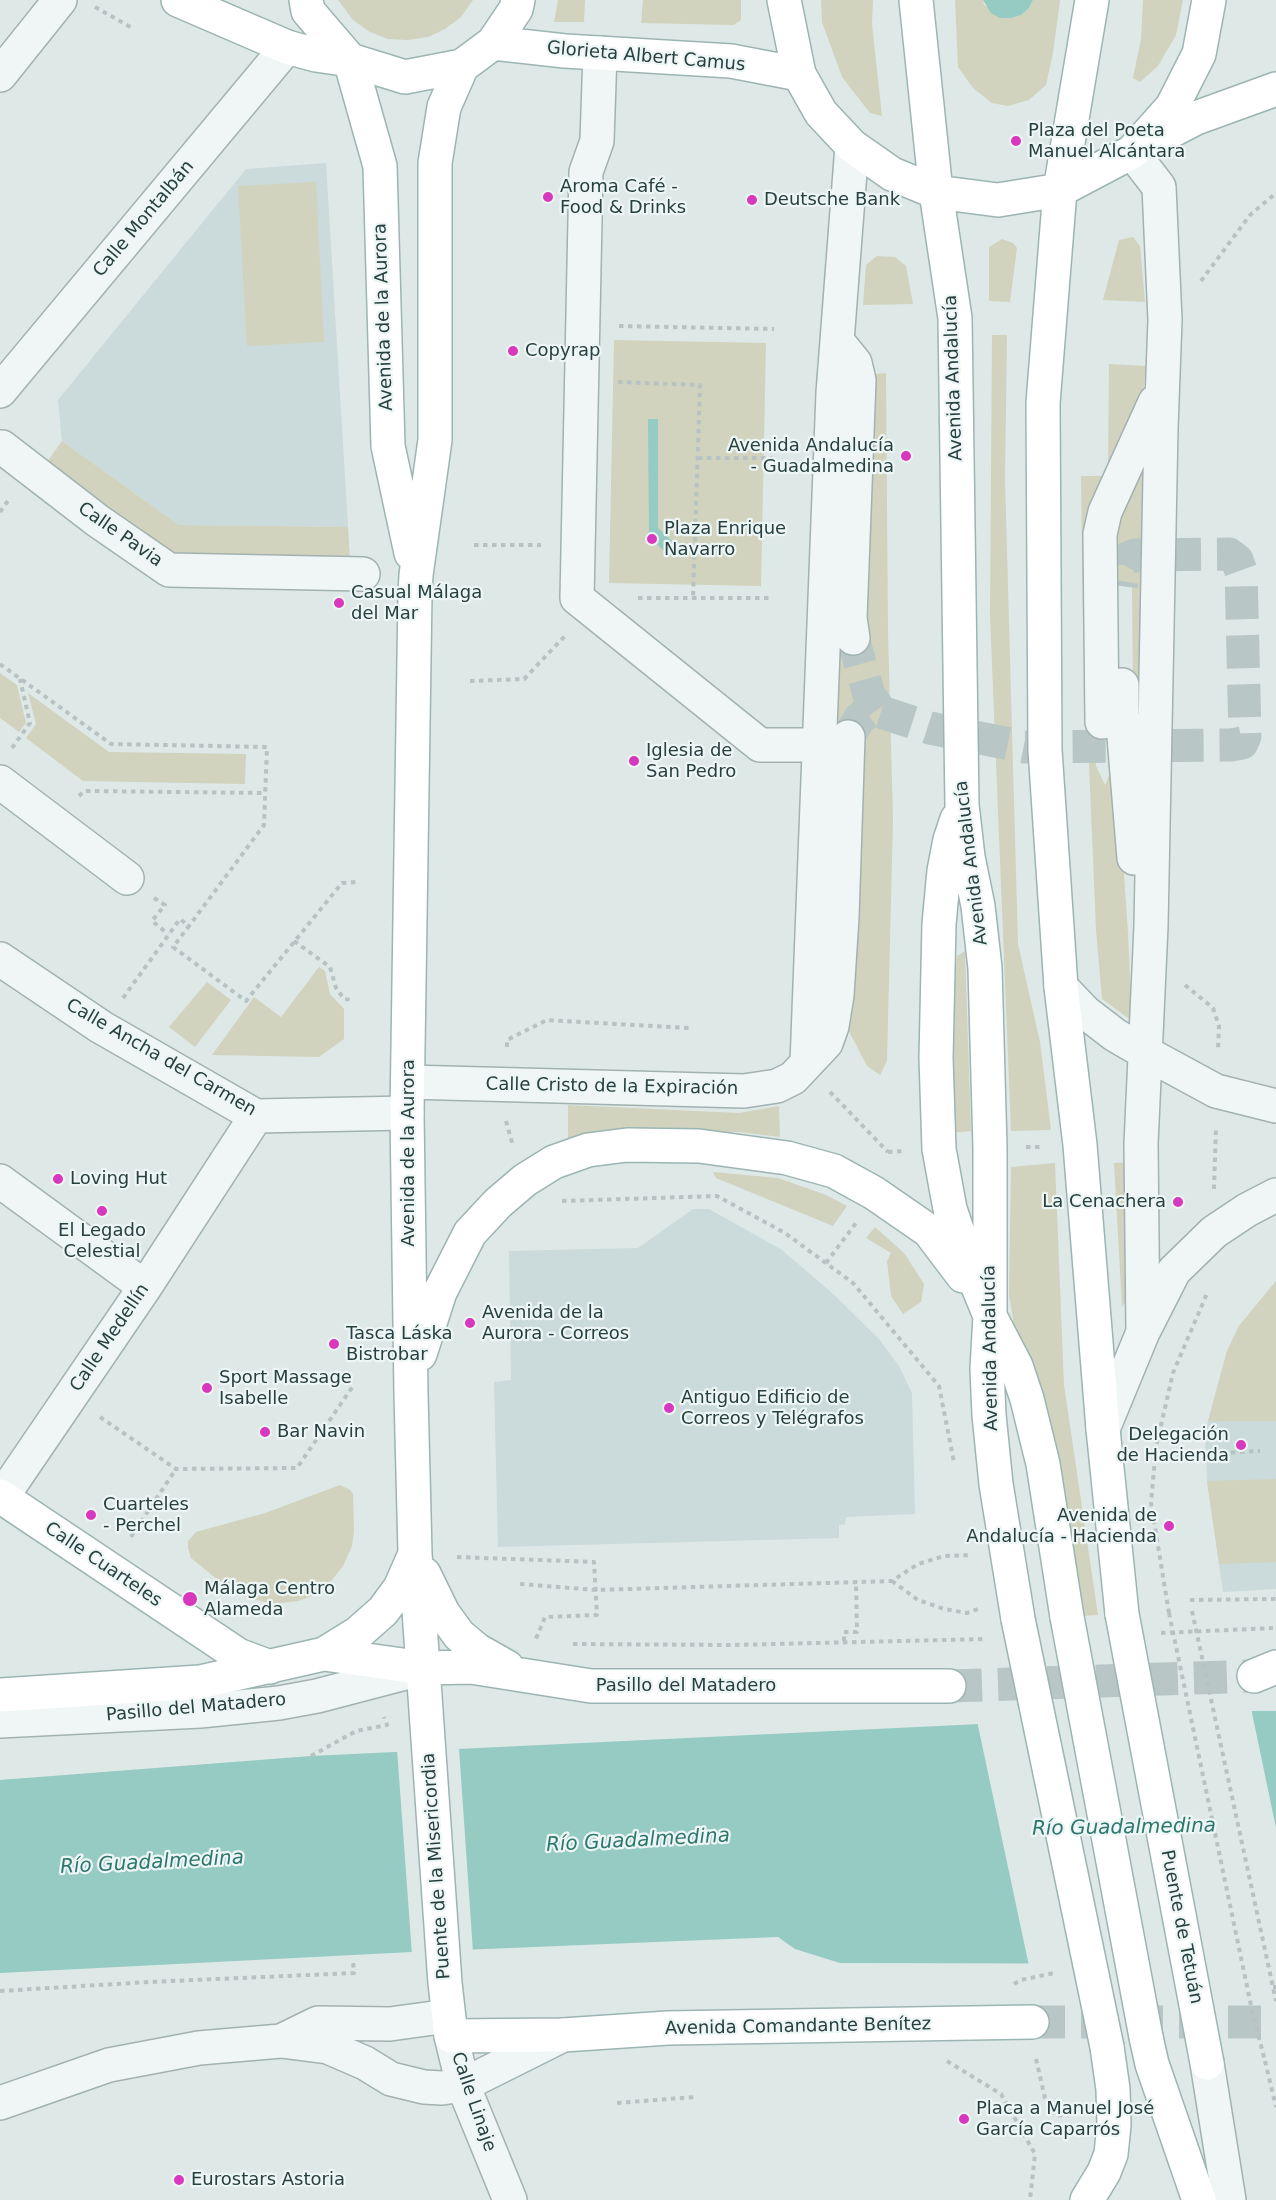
<!DOCTYPE html>
<html>
<head>
<meta charset="utf-8">
<style>
	body { margin:0 }
	canvas { display:block; background:#dde8e7 }
</style>
</head>
<body>
<canvas width="1276" height="2200"></canvas>
<script>
const c = document.querySelector('canvas').getContext('2d');
c.lineJoin = 'round';
function fill(path, color) { c.fillStyle = color; c.fill(path, 'evenodd'); }
const shape = rows => new Path2D(rows.map(r => 'M' + r).join(''));
function stroke(path, color, width, dash) { c.strokeStyle = color; c.lineWidth = width; c.lineCap = dash ? 'butt' : 'round'; c.setLineDash(dash || []); c.stroke(path); }
function label(font, color, halo, rows, align = 'center') {
  c.font = font + ' "DejaVu Sans",sans-serif'; c.lineWidth = 4.5; c.setLineDash([]); c.textBaseline = 'middle'; c.strokeStyle = halo; c.fillStyle = color; for (const [text, x, y, turn = 0] of rows) {
    c.save(); c.translate(x, y); c.rotate((+turn || 0) * Math.PI / 180); c.textAlign = isNaN(turn) ? turn : align; if (halo) c.strokeText(text, 0, 0); c.fillText(text, 0, 0); c.restore();
  }
}
const built = shape([
	[326,163,348,527,179,525,62,441,58,400,246,169],
	[693,1209,709,1209,782,1250,832,1293,879,1339,899,1366,912,1393,915,1514,846,1517,845,1524,839,1525,839,1538,498,1547,494,1382,511,1380,509,1251,638,1248],
	[1276,1281,1276,1589,1223,1592,1207,1481,1205,1436,1208,1421,1227,1351,1239,1326]
]);
const green = shape([
	[338,0,473,0,461,17,445,29,428,37,408,40,388,39,370,32,353,20],
	[558,0,585,0,584,22,554,22],
	[643,0,741,0,741,20,734,25,641,23],
	[821,0,873,0,872,24,882,116,870,113,842,77,822,22],
	[955,0,983,0,984,5,1011,18,1021,15,1029,8,1033,0,1060,0,1053,53,1046,85,1029,100,1008,106,992,103,973,88,958,67],
	[1143,0,1183,0,1176,35,1158,66,1140,82,1133,78,1141,39],
	[316,182,324,342,247,346,238,186],
	[1133,237,1140,246,1145,302,1103,300,1119,240],
	[1002,239,1013,243,1017,248,1010,302,989,301,989,247],
	[877,256,895,257,906,266,913,304,863,305,866,265],
	[992,335,1007,335,1005,480,1018,944,1040,1042,1051,1130,1011,1131,990,615],
	[614,340,766,343,761,586,609,583],
	[1109,364,1146,366,1141,412,1108,482,1093,722,1096,766,1105,785,1116,757,1128,933,1132,1021,1102,999,1096,930,1083,622,1081,476,1108,476],
	[886,373,888,633,893,820,887,1061,880,1075,867,1066,843,1020,835,731,838,641,867,408,876,402,875,374],
	[62,441,179,525,348,527,350,560,168,557,42,469],
	[1147,452,1140,784,1133,692,1132,586,1108,586,1108,542],
	[0,673,17,685,26,723,19,732,0,718],
	[28,693,109,752,246,754,245,784,83,781,26,738,36,724],
	[965,951,971,1131,950,1133,948,1050,957,956],
	[319,967,325,971,330,994,344,1009,344,1039,319,1057,212,1055,254,997,281,1017],
	[207,982,231,1000,195,1047,169,1027],
	[568,1105,739,1113,779,1106,780,1137,739,1132,631,1131,568,1141],
	[1131,1162,1131,1293,1122,1307,1114,1163],
	[1055,1163,1064,1385,1098,1615,1082,1616,1016,1337,1009,1295,1011,1167],
	[713,1172,778,1178,826,1195,847,1206,833,1226,716,1178],
	[875,1227,904,1253,924,1284,921,1302,903,1314,891,1296,887,1261,891,1253,866,1238],
	[1276,1281,1276,1421,1208,1421,1227,1351,1239,1326],
	[1276,1479,1276,1562,1219,1564,1207,1481],
	[340,1485,350,1490,353,1494,354,1531,352,1546,343,1566,332,1580,315,1595,298,1601,273,1604,245,1597,218,1580,191,1558,188,1548,188,1541,196,1532,265,1513]
]);
const water = shape([
	[983,0,1033,0,1029,8,1021,15,1011,18,1000,18,991,13],
	[648,419,658,419,658,528,672,541,670,551,663,550,649,537],
	[1252,1711,1276,1711,1276,1964,840,1963,795,1949,778,1937,412,1952,0,1973,0,1780,311,1756]
]);
const pier = shape([
	[1251,1708,1276,1828,1276,1967,1029,1966,977,1721],
	[459,1748,473,1952,412,1955,397,1749]
]);
const minorTunnel = shape([
	[881,712,930,728,1025,747,1231,745,1242,743,1245,736,1241,571,1237,560,1229,554,1135,555,1128,558,1124,565,1121,586],
	[848,737,860,718,867,713,881,712,869,695,853,638]
]);
const majorTunnel = shape([
	[949,1686,1254,1676],
	[1032,2022,1276,2022]
]);
const path = shape([
	[95,7,134,29],
	[1201,281,1250,215,1276,193],
	[619,326,774,329],
	[618,382,700,385,693,598],
	[698,458,772,458],
	[0,512,10,498],
	[474,545,541,545],
	[638,598,771,598],
	[0,664,111,744,267,747,264,825,189,926],
	[470,681,524,679,565,636],
	[12,748,30,723,20,679],
	[79,796,84,791,265,793],
	[154,898,165,905,152,921,168,934],
	[294,941,330,967,336,988,344,999,353,1000],
	[1185,985,1213,1008,1219,1026,1218,1051],
	[123,998,180,919,189,926,173,947,246,1001,342,883,357,882],
	[507,1047,507,1040,547,1020,689,1028],
	[830,1092,888,1152],
	[506,1121,513,1146],
	[1026,1147,1043,1147],
	[888,1152,904,1151],
	[1214,1189,1216,1127],
	[562,1201,717,1196,785,1233,853,1283,939,1386,954,1462],
	[826,1263,856,1223],
	[100,1417,176,1469,297,1468,353,1386],
	[1177,1455,1260,1451],
	[131,1537,176,1469],
	[457,1557,594,1562,597,1615,545,1617,535,1641],
	[892,1581,918,1600,944,1609,967,1613,981,1608],
	[520,1584,596,1590,892,1581,918,1564,944,1556,972,1555],
	[1190,1600,1276,1599],
	[1169,1613,1151,1503,1156,1447,1173,1373,1208,1291],
	[1161,1633,1273,1628],
	[844,1641,844,1632,857,1632,856,1581],
	[573,1644,732,1645,986,1639],
	[311,1756,356,1731,387,1725,384,1717],
	[1014,1984,1021,1980,1054,1973],
	[1273,1987,1276,1987],
	[0,1991,149,1982,354,1973,353,1961],
	[1036,2059,1045,2098,1056,2116,1077,2113],
	[947,2061,1001,2094,1035,2154,1030,2200],
	[1265,2061,1276,2107],
	[617,2103,695,2097]
]);
const minor = shape([
	[600,53,597,141,586,172,577,598,760,745,819,745],
	[0,75,60,0],
	[1132,152,1159,187,1165,320,1161,428,1151,926,1141,1144,1143,1332],
	[837,341,855,363,859,380,850,618,853,638],
	[0,391,287,47],
	[2,447,98,521,169,570,363,574],
	[1122,685,1122,713,1134,858],
	[1102,722,1100,534,1105,512,1155,402],
	[0,782,127,878],
	[0,959,101,1027,256,1116,407,1113],
	[1061,987,1085,1012,1115,1035,1146,1053,1216,1091,1276,1106],
	[807,1063,833,393,852,146],
	[408,1082,744,1091,777,1086,793,1078,826,1043,832,1026,837,995,842,917,848,737],
	[0,1181,145,1287],
	[1103,1429,1143,1332,1174,1271,1214,1232,1247,1210,1276,1195],
	[2,1497,145,1287,256,1116],
	[0,1721,200,1711,279,1703,317,1696,424,1668],
	[451,2036,463,2085,510,2200],
	[281,2041,318,2023,390,2024,448,2016],
	[1207,2063,1229,2200],
	[0,2103,109,2065,199,2048,281,2041,328,2047,365,2063,391,2079,424,2087,442,2088,463,2085,563,2035]
]);
const major = shape([
	[178,0,287,47,316,55,350,60,405,77,462,66,493,43,516,9,518,0],
	[306,0,308,11,350,60,380,166,388,446,411,553],
	[784,0,799,74,821,113,852,146,892,174,936,192,998,200,1060,190,1132,152,1172,107,1199,54,1209,0],
	[916,0,936,192,955,318,962,805,968,857,978,906,985,968,990,1148,990,1316,987,1369,989,1415,996,1484,1018,1619],
	[1092,0,1060,190,1043,403,1045,750,1061,987,1080,1145,1103,1429,1122,1614],
	[493,43,565,51,731,61,799,74],
	[462,66,444,107,435,163,435,440,416,575,415,594,407,1113,411,1394,415,1553,445,1983,451,2036,563,2035,668,2028,1032,2022],
	[1152,141,1196,118,1276,89],
	[957,819,950,840,944,871,939,924,936,1058,939,1149,950,1209,969,1265,990,1316,1016,1366,1027,1399,1043,1464,1067,1617],
	[420,1354,440,1292,470,1233,498,1203,525,1180,554,1162,588,1150,627,1145,699,1146,787,1158,834,1171,874,1193,929,1231,963,1276],
	[0,1496,238,1655,270,1667],
	[424,1574,443,1613,459,1635,477,1650,507,1667],
	[324,1654,424,1668,471,1667,591,1686,949,1686],
	[1254,1676,1276,1667],
	[0,1695,200,1682,324,1654,358,1633,383,1611,400,1588,415,1554],
	[1146,2037,1152,2064,1199,2200],
	[1087,2200,1104,2172,1111,2154,1114,2125,1113,2089,1107,2047]
]);
const pathBridge = shape([
	[1192,1611,1276,2001],
	[1169,1613,1253,2015,1265,2061]
]);
const majorBridge = shape([
	[1122,1614,1207,2063],
	[1067,1617,1146,2037],
	[1018,1619,1107,2047]
]);
const markers = [
	[1016,141,6,"#d838bd"],
	[548,197,6,"#d838bd"],
	[752,200,6,"#d838bd"],
	[513,351,6,"#d838bd"],
	[906,456,6,"#d838bd"],
	[652,539,6,"#d838bd"],
	[339,603,6,"#d838bd"],
	[634,761,6,"#d838bd"],
	[58,1179,6,"#d838bd"],
	[1178,1202,6,"#d838bd"],
	[102,1211,6,"#d838bd"],
	[470,1323,6,"#d838bd"],
	[334,1344,6,"#d838bd"],
	[207,1388,6,"#d838bd"],
	[669,1408,6,"#d838bd"],
	[265,1432,6,"#d838bd"],
	[1241,1445,6,"#d838bd"],
	[91,1515,6,"#d838bd"],
	[1169,1526,6,"#d838bd"],
	[190,1599,8,"#d838bd"],
	[964,2119,6,"#d838bd"],
	[179,2180,6,"#d838bd"]
];
const streetNames = [
	["Glorieta Albert Camus",646,57,5],
	["Calle Montalbán",144,219,-50],
	["Avenida de la Aurora",384,317,-92],
	["Avenida Andalucía",954,378,-92],
	["Calle Pavia",120,535,35],
	["Avenida Andalucía",972,863,-97],
	["Calle Ancha del Carmen",161,1058,30],
	["Calle Cristo de la Expiración",612,1087,1],
	["Avenida de la Aurora",409,1153,-90],
	["Calle Medellín",110,1338,-56],
	["Avenida Andalucía",991,1348,-91],
	["Calle Cuarteles",103,1565,34],
	["Pasillo del Matadero",686,1686],
	["Pasillo del Matadero",196,1708,-5],
	["Puente de la Misericordia",437,1866,-94],
	["Puente de Tetuán",1181,1927,79],
	["Avenida Comandante Benítez",798,2027,-1],
	["Calle Linaje",473,2102,71]
];
const poiNames = [
	["Plaza del Poeta",1028,131],
	["Manuel Alcántara",1028,152],
	["Aroma Café -",560,187],
	["Food & Drinks",560,208],
	["Deutsche Bank",764,200],
	["Copyrap",525,351],
	["Avenida Andalucía",894,446,"right"],
	["- Guadalmedina",894,467,"right"],
	["Plaza Enrique",664,529],
	["Navarro",664,550],
	["Casual Málaga",351,593],
	["del Mar",351,614],
	["Iglesia de",646,751],
	["San Pedro",646,772],
	["Loving Hut",70,1179],
	["La Cenachera",1166,1202,"right"],
	["El Legado",102,1231,"center"],
	["Celestial",102,1252,"center"],
	["Avenida de la",482,1313],
	["Aurora - Correos",482,1334],
	["Tasca Láska",346,1334],
	["Bistrobar",346,1355],
	["Sport Massage",219,1378],
	["Isabelle",219,1399],
	["Antiguo Edificio de",681,1398],
	["Correos y Telégrafos",681,1419],
	["Bar Navin",277,1432],
	["Delegación",1229,1435,"right"],
	["de Hacienda",1229,1456,"right"],
	["Cuarteles",103,1505],
	["- Perchel",103,1526],
	["Avenida de",1157,1516,"right"],
	["Andalucía - Hacienda",1157,1537,"right"],
	["Málaga Centro",204,1589],
	["Alameda",204,1610],
	["Placa a Manuel José",976,2109],
	["García Caparrós",976,2130],
	["Eurostars Astoria",191,2180]
];
const waterNames = [
	["Río Guadalmedina",1124,1828,-1],
	["Río Guadalmedina",638,1841,-3],
	["Río Guadalmedina",152,1863,-3]
];
fill(built, '#cbdada');
fill(green, '#d1d3be');
fill(water, '#95cbc2');
fill(pier, '#dde8e7');
stroke(minorTunnel, '#b8c6c5', 33, [33, 16]);
stroke(majorTunnel, '#b8c6c5', 33, [33, 16]);
stroke(minor, '#a2b2b1', 36);
stroke(major, '#9cb5b3', 36);
stroke(path, '#b7c3c3', 4, [4.5, 4.5]);
stroke(minor, '#f0f6f6', 33);
stroke(major, '#fff', 33);
stroke(majorBridge, '#9cb5b3', 36, []);
stroke(pathBridge, '#b7c3c3', 4, [4.5, 4.5]);
stroke(majorBridge, '#fff', 33);
for (const [x, y, r, color] of markers) { const dot = new Path2D(); dot.arc(x, y, r, 0, 2 * Math.PI); c.fillStyle = color; c.fill(dot); stroke(dot, '#edf6f5', 2); }
label('18px', '#26403f', '#edf6f5', streetNames);
label('18px', '#26403f', '#edf6f5', poiNames, 'left');
label('italic 20px', '#2d776d', '#edf6f5', waterNames);
</script>
</body>
</html>
